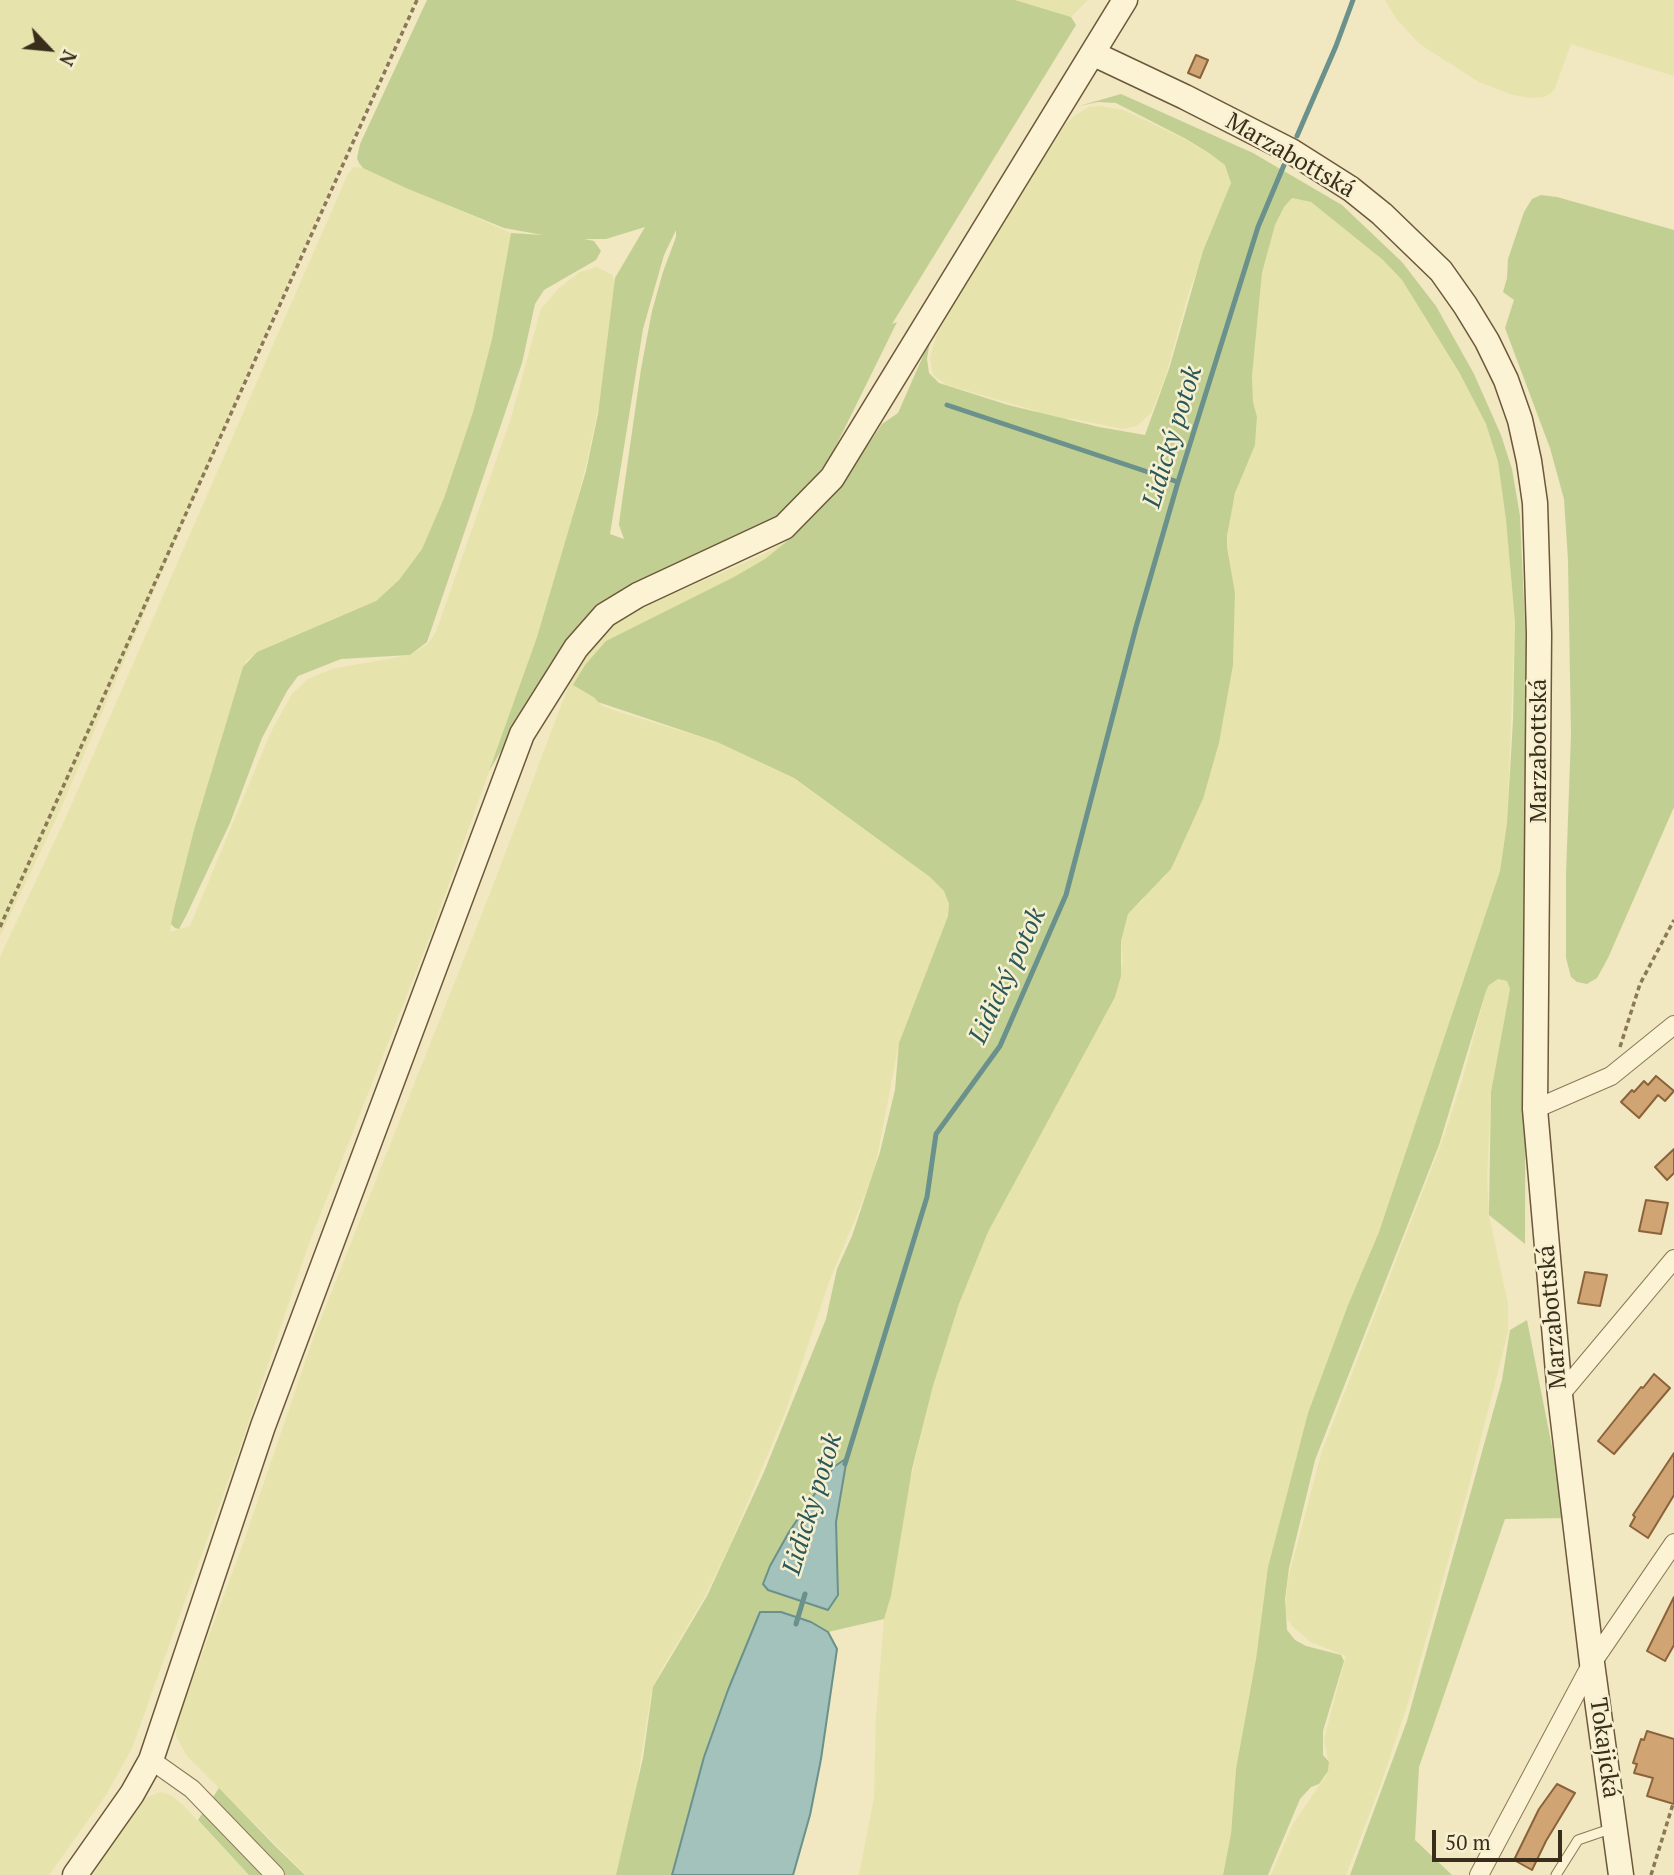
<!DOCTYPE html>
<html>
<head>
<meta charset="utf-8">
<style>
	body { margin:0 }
	#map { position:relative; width:1674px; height:1875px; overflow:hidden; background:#f1e7c0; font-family:"PT Serif",serif }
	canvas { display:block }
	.north { position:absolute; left:14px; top:14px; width:70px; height:70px; -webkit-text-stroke:5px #f7f0d0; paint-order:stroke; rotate:116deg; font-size:19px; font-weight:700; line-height:28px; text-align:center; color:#392d1c }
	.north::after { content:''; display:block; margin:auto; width:24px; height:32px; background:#392d1c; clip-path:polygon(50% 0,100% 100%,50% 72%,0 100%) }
	.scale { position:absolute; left:1432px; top:1830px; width:130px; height:32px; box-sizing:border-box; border:4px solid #392d1c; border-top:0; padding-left:9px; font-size:21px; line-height:24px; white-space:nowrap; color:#392d1c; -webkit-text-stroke:5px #f7f0d0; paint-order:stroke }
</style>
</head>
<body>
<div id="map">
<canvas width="1674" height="1875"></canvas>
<div class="north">N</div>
<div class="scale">50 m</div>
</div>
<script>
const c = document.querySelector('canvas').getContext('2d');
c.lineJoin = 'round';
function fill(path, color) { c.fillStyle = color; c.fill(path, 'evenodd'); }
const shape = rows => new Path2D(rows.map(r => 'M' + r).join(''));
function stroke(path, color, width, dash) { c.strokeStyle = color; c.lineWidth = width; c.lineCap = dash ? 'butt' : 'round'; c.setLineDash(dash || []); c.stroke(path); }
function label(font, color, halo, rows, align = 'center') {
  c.font = font + ' "PT Serif",serif'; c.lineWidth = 5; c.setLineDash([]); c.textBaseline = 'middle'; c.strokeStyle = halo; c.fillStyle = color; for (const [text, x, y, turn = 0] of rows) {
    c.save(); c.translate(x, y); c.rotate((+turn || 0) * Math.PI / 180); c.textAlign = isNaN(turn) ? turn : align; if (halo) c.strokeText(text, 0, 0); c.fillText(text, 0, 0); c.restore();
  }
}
const farmland = shape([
	[0,0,415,0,253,360,58,815,0,936],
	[1015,0,1088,0,1071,17],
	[1385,0,1674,0,1674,76,1571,44,1555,88,1551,93,1544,97,1528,98,1510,94,1479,82,1421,45,1397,20],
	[1099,106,1124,110,1188,141,1223,162,1233,176,1219,221,1190,288,1165,378,1151,413,1137,426,1123,429,1068,418,1059,448,795,769,596,698,602,706,616,711,717,742,793,778,930,877,944,891,949,904,948,916,899,1043,874,1173,829,1282,787,1408,729,1547,704,1598,660,1672,651,1694,636,1789,616,1875,306,1875,187,1756,176,1736,177,1721,243,1544,314,1336,489,896,575,669,586,648,621,617,764,554,796,534,826,503,872,437,1037,415,1037,411,947,385,933,375,930,357,936,337,956,299,1038,165,1066,124,1076,115,1089,107],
	[354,167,363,168,511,233,492,339,473,412,444,498,422,549,399,580,376,601,257,652,246,661,174,909,170,932,190,926,270,734,292,694,308,679,332,669,410,655,428,644,436,632,511,418,541,309,559,288,580,272,597,267,612,275,615,285,599,405,586,465,568,535,537,637,432,931,308,1246,235,1462,132,1748,106,1795,49,1875,0,1875,0,957,66,817,348,174],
	[1292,198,1311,202,1383,260,1402,280,1459,372,1486,424,1498,462,1506,520,1515,622,1507,823,1500,871,1379,1232,1348,1305,1308,1413,1268,1567,1256,1659,1236,1769,1231,1834,1223,1875,859,1875,874,1798,876,1718,884,1619,891,1596,908,1489,933,1386,959,1304,988,1232,1115,997,1123,960,1121,941,1128,914,1142,901,1152,887,1165,877,1203,799,1219,743,1233,665,1235,593,1227,547,1229,519,1241,473,1255,445,1257,417,1253,402,1252,376,1262,273,1275,225,1284,207],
	[1498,979,1507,981,1510,989,1491,1092,1487,1179,1489,1215,1508,1304,1508,1332,1467,1493,1409,1700,1382,1781,1346,1875,1271,1875,1293,1824,1325,1777,1329,1766,1324,1739,1346,1656,1311,1642,1293,1627,1287,1618,1285,1608,1288,1579,1322,1451,1443,1139,1462,1081,1486,991,1489,985],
	[160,1792,170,1795,181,1803,249,1875,93,1875,128,1817,141,1800]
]);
const green = shape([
	[427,0,1015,0,1071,17,1076,25,892,324,897,322,830,458,803,493,749,544,581,632,513,731,489,771,537,637,586,471,598,414,615,278,645,227,606,239,584,239,594,241,601,251,596,260,544,290,535,304,522,363,427,642,410,655,341,659,298,676,287,691,262,738,230,823,186,916,179,929,175,928,171,924,174,909,194,830,243,667,257,652,376,601,399,580,422,549,444,498,473,412,492,339,511,233,543,235,504,228,406,188,363,168,359,163,357,158,360,144],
	[676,230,676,237,663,272,652,311,641,369,620,516,619,525,624,539,610,534,643,329,664,255],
	[1121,94,1253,153,1342,205,1402,262,1436,306,1474,374,1501,435,1512,469,1520,516,1526,644,1525,1244,1489,1215,1489,1211,1491,1092,1510,989,1507,981,1498,979,1489,985,1486,991,1439,1145,1315,1460,1289,1568,1285,1599,1287,1630,1295,1640,1306,1646,1341,1655,1344,1661,1323,1731,1323,1755,1329,1762,1328,1771,1319,1784,1311,1787,1300,1799,1268,1875,1223,1875,1231,1834,1236,1769,1256,1659,1268,1567,1308,1413,1348,1305,1379,1232,1500,871,1507,823,1513,720,1515,622,1506,520,1498,462,1486,424,1459,372,1402,280,1383,260,1311,202,1292,198,1284,207,1275,225,1262,273,1252,376,1253,402,1257,417,1255,445,1235,493,1227,536,1227,547,1235,593,1233,665,1219,743,1203,799,1171,869,1128,914,1121,941,1121,976,1115,997,988,1232,959,1304,933,1386,912,1469,891,1596,884,1619,828,1632,811,1622,760,1612,728,1690,704,1757,672,1875,616,1875,643,1758,653,1687,707,1596,764,1472,826,1319,837,1269,852,1236,880,1152,895,1090,899,1043,948,916,949,904,944,891,930,877,794,778,717,742,598,702,595,698,573,685,585,665,606,641,734,577,765,559,796,534,850,472,882,424,898,413,930,340,927,359,929,373,939,383,1008,405,1099,427,1145,435,1169,369,1203,251,1231,183,1225,165,1209,153,1186,139,1116,103,1098,102,1079,106],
	[847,1458,836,1522,838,1595,827,1610,803,1600,789,1532,822,1483,835,1466],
	[1541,195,1557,197,1674,230,1674,807,1608,958,1597,978,1587,984,1577,982,1571,977,1566,958,1566,875,1571,734,1568,560,1564,499,1550,448,1505,328,1514,300,1503,292,1507,278,1508,259,1524,212,1532,199],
	[1527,1320,1566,1518,1505,1519,1419,1767,1415,1840,1452,1875,1350,1875,1407,1721,1502,1380,1510,1330],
	[219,1788,275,1846,305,1875,249,1875,198,1820]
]);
const water = shape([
	[847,1458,836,1522,838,1595,828,1610,768,1590,763,1584,770,1566,789,1532,822,1483,835,1466,847,1458],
	[760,1612,781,1612,811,1622,828,1632,837,1649,821,1759,810,1815,793,1875,672,1875,704,1757,728,1690,760,1612]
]);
const stream = shape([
	[1297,136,1336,46,1353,0],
	[947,405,1178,482],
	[845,1464,927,1197,936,1134,1000,1046,1066,895,1136,627,1178,482,1258,227,1284,165],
	[796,1624,805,1594]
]);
const building = shape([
	[1196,55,1208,60,1200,78,1188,73,1196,55],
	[1656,1076,1674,1091,1665,1101,1658,1095,1639,1118,1621,1102,1632,1090,1634,1092,1644,1081,1648,1085,1656,1076],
	[1674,1149,1674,1173,1667,1180,1655,1167,1674,1149],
	[1646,1200,1668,1203,1661,1234,1639,1231,1646,1200],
	[1585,1272,1607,1275,1600,1306,1578,1303,1585,1272],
	[1654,1374,1670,1388,1614,1454,1598,1441,1641,1387,1643,1388,1654,1374],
	[1674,1453,1674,1495,1648,1538,1630,1526,1635,1517,1633,1515,1674,1453],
	[1674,1597,1674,1645,1665,1661,1647,1651,1674,1597],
	[1647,1731,1674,1739,1674,1804,1647,1796,1653,1778,1634,1773,1637,1764,1633,1763,1641,1739,1644,1740,1647,1731],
	[1557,1784,1575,1793,1546,1841,1532,1870,1514,1860,1539,1809,1557,1784]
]);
const path = shape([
	[0,927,417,0],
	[1620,1047,1640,984,1674,920],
	[1651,1875,1673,1804]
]);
const lane = shape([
	[1556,1875,1578,1840,1613,1828]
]);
const street = shape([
	[1535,1109,1611,1076,1674,1025],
	[1560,1395,1674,1259],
	[151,1760,192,1789,275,1875],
	[1479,1875,1592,1663,1674,1543]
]);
const secondary = shape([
	[1094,54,1185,97,1291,151,1351,189,1382,214,1441,271,1465,305,1487,341,1506,380,1520,420,1529,461,1535,503,1539,634,1535,1109,1560,1395,1592,1663,1621,1875],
	[75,1875,132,1794,151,1760,263,1426,522,734,576,648,605,615,638,595,784,527,832,478,1125,0]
]);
const streetNames = [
	["Marzabottská",1290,156,30],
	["Marzabottská",1539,751,-90],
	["Marzabottská",1553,1317,-95],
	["Tokajická",1604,1748,82]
];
const waterNames = [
	["Lidický potok",1173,437,-73],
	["Lidický potok",1008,976,-65],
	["Lidický potok",813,1504,-73]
];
fill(farmland, '#e7e3ad');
fill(green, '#c2cf93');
fill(water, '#a3c2bc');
stroke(water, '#6a918b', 2);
stroke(stream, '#6a918b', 5);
fill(building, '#d1a473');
stroke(building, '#8b633b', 2);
stroke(lane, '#8b7857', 11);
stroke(street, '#8b7857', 20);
stroke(secondary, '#6c583a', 27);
stroke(path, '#8b7857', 3.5, [5, 3.5]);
stroke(lane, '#fbf3d4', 9);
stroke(street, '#fbf3d4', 18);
stroke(secondary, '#fbf3d4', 24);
label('24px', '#392d1c', '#f7f0d0', streetNames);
label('italic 26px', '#2a585a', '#f7f0d0', waterNames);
</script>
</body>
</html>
